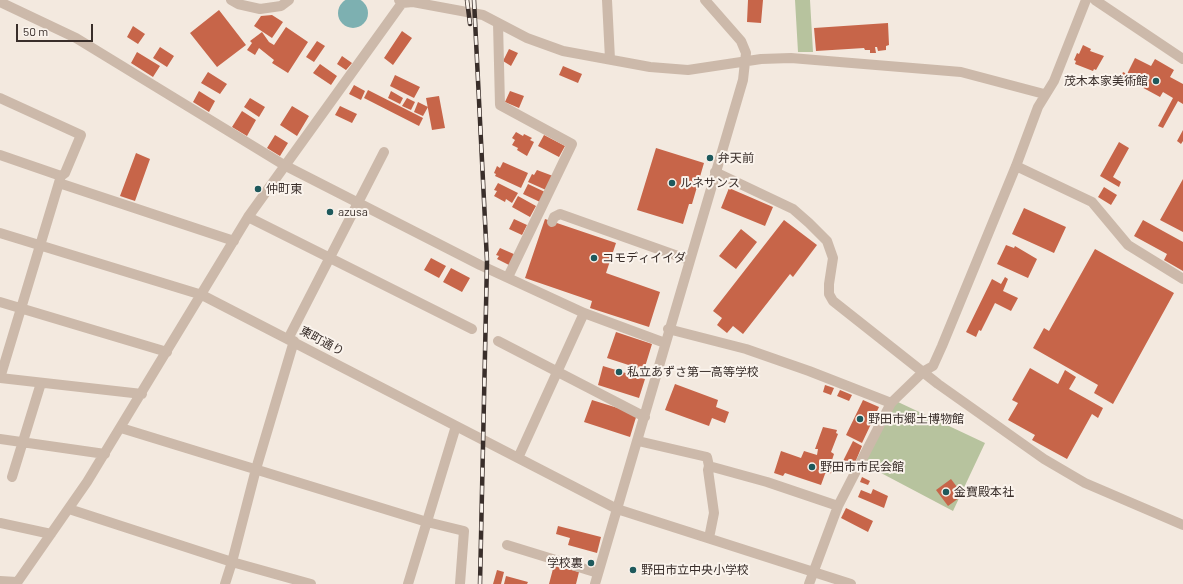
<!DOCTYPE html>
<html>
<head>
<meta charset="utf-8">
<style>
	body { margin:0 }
	#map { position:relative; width:1183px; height:584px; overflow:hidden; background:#f3e9df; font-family:Barlow,sans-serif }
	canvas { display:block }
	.scale { position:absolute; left:16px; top:24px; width:77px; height:18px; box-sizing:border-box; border:2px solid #392e2a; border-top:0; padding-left:5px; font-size:12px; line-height:14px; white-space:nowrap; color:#392e2a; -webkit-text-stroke:3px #faf3ec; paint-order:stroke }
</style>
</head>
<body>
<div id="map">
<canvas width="1183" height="584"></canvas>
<div class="scale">50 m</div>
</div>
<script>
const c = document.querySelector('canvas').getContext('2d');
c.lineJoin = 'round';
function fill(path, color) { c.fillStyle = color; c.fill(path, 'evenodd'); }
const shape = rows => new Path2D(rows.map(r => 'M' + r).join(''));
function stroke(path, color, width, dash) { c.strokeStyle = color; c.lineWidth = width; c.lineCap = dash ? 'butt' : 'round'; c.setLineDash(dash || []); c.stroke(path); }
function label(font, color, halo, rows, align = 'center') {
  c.font = font + ' Barlow,"Noto Sans JP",sans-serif'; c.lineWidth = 4; c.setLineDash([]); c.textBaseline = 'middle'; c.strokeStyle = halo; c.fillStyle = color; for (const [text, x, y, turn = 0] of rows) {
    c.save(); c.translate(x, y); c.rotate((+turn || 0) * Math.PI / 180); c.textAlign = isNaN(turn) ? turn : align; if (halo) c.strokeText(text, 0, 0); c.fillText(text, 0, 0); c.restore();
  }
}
const green = shape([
	[795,0,810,0,813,52,798,52],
	[898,402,985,443,953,511,864,464,893,407]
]);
const water = shape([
	'338 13a15 15 0 1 1 30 0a15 15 0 1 1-30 0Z'
]);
const building = shape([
	[748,0,763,0,761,23,747,22],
	[219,10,246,45,217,67,190,33],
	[272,15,283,22,272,38,254,26,261,16],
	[888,23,889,45,886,46,886,50,878,51,877,47,875,47,876,53,870,53,870,50,865,50,864,48,816,51,814,28],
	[133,26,145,34,138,44,127,37],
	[286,27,308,42,288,73,272,63,274,60,259,48,255,55,247,50,252,43,250,41,262,32,269,42,274,45],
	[402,31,412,38,393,65,384,58],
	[317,41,325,46,314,62,306,57],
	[1083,45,1091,49,1090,51,1104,56,1096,70,1094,69,1093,71,1075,64,1076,61,1074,60,1077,53,1079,54],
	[160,47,174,56,167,67,153,58],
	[509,49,518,53,511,66,503,61],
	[137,52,160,66,153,77,131,63],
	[342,56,352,63,346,70,337,64],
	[1135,58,1151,66,1155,59,1174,70,1170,77,1183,84,1183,104,1178,101,1163,128,1158,126,1173,98,1163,92,1160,97,1136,84,1133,88,1119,81,1123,72,1127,74],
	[320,64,337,76,331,85,313,73],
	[563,66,582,74,578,83,559,75],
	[208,72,227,84,220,94,201,83],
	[395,75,420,87,414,98,390,86],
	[354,85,365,91,361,100,349,94],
	[368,90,423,118,419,126,364,98],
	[199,91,215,101,209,112,193,102],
	[391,91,403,98,400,104,388,98],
	[510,91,524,96,519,108,505,102],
	[439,96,445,128,432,130,426,98],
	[250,98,265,107,259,117,244,107],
	[407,98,415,102,411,110,402,106],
	[418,102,428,107,423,116,414,112],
	[292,106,309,116,297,136,280,125],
	[340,106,357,114,352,123,335,115],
	[242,111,256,120,247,136,232,127],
	[1183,130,1183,141,1181,144,1177,141],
	[516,132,523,136,524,134,532,138,530,140,534,142,527,156,517,150,518,148,512,145,515,140,512,138],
	[275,135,288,143,280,156,267,148],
	[544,135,565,146,559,157,538,146],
	[1119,142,1129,148,1113,177,1121,182,1119,187,1100,176],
	[656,148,704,163,692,204,689,204,683,224,637,210],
	[136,153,150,159,135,201,120,196],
	[503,162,528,173,521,188,495,176,496,174,494,173,497,166,500,168],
	[537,170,553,176,546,190,528,182,532,174,534,175],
	[1183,179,1183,232,1160,220],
	[498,183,518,193,512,203,506,199,505,202,494,196,497,191,494,190],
	[528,184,545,192,540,202,523,194],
	[1104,187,1117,195,1111,205,1098,197],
	[729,188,773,207,765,226,721,208],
	[518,196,536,206,530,217,512,207],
	[1024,208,1066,227,1054,253,1012,234],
	[514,219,527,225,522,235,509,229],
	[545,219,616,243,606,273,660,292,649,327,590,308,592,301,525,278],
	[784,220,817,245,793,277,790,274,743,334,733,326,727,333,717,325,722,318,713,311],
	[1143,220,1183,242,1183,271,1164,260,1167,254,1134,236],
	[741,229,757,242,736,269,719,256],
	[1006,245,1014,248,1015,246,1037,259,1028,278,997,264],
	[500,248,516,255,509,265,497,259,499,256,496,255],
	[1095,249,1174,293,1113,404,1094,393,1098,385,1033,348,1044,328,1049,331],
	[431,258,446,266,439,278,424,270],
	[451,268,470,278,462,292,443,282],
	[1005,277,1008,279,1003,291,1018,298,1011,311,995,303,981,331,979,330,976,337,966,332,992,279,1001,284],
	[616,332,652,344,644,370,607,358],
	[603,366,645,379,639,398,598,385],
	[1030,368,1058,384,1065,370,1076,377,1069,389,1103,408,1098,418,1092,414,1067,459,1032,440,1035,435,1008,420,1018,403,1012,400],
	[675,384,718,400,716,407,729,412,725,423,712,418,709,426,665,410],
	[825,385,834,388,831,395,823,392],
	[840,390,852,395,849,401,837,396],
	[592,400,637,414,630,437,584,422],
	[863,400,879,407,862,443,846,435],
	[823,427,837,430,836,433,838,434,831,452,834,454,831,463,835,464,832,473,825,474,821,485,785,473,783,476,774,473,781,451,801,458,804,451,817,455,818,449,815,449],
	[853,441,862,446,852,470,841,465],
	[862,477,870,481,868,485,860,482],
	[951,479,957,487,953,490,959,498,948,506,936,490],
	[873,489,888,496,884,508,858,497,861,490,871,494],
	[846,508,873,521,868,532,841,518],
	[558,526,601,537,597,553,568,545,570,538,556,534],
	[554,565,579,572,576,584,549,584],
	[497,570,504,572,501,584,493,584],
	[506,576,528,582,527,584,504,584]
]);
const minor = shape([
	[231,0,238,4,260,9,281,6,289,0],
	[399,0,402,3,413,2,483,15,527,38,563,51,650,67,688,70,761,59,791,58,961,72,1044,94],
	[607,0,610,59],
	[1095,0,1183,59],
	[0,2,76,38,284,165,480,265,584,313,665,343],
	[498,23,500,105,572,144,508,277],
	[0,98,81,135,65,173,61,176,0,378],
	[0,155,61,176],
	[1016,166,1092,202,1128,245,1183,279],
	[715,172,793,209,809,223,827,241,833,258,829,284,829,294,833,301,938,384,1044,459,1085,483,1183,525],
	[59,183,234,241],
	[248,217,472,329],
	[552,222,554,217,560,214,689,260],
	[0,233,202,295,617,509,851,584],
	[0,302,167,352],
	[668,329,746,349,809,371,891,403],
	[288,339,384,152],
	[498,341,645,417],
	[0,378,142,394],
	[121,428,427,522,464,531,460,584],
	[0,439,105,454],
	[638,441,707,457,709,466,767,482,838,506],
	[518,458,584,313],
	[12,477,41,383],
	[69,509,232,562,311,584],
	[0,523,51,534],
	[709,538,714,513,708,470,709,466],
	[507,545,598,573],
	[0,581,17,582],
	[16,584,87,482,248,217,402,3],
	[225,584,232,562,256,469,294,341],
	[408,584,456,426],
	[595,584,743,80,746,53,741,41,705,0],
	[809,584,838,506,891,403,924,371,933,366,942,346,1016,166,1038,107,1054,81,1086,0]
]);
const rail = shape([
	[467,0,470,24],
	[474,0,487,261,480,584]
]);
const markers = [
	[1156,81,4,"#1e595c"],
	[710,158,4,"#1e595c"],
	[672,183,4,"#1e595c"],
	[258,189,4,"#1e595c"],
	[330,212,4,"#1e595c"],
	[594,258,4,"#1e595c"],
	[619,372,4,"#1e595c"],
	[860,419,4,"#1e595c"],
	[812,467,4,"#1e595c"],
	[946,492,4,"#1e595c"],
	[591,563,4,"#1e595c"],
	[633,570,4,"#1e595c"]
];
const poiNames = [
	["茂木本家美術館",1148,81,"right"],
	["弁天前",718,158],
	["ルネサンス",680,183],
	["仲町東",266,189],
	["azusa",338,212],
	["コモディイイダ",602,258],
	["私立あずさ第一高等学校",627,372],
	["野田市郷土博物館",868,419],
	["野田市市民会館",820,467],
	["金寶殿本社",954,492],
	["学校裏",583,563,"right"],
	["野田市立中央小学校",641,570]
];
const streetNames = [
	["東町通り",322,341,28]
];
fill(green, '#b7c39e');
fill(water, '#7db0b1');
fill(building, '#c76549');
stroke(minor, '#ccb9aa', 10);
stroke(rail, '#392e2a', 4.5);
stroke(rail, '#faf3ec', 3, [9]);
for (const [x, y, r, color] of markers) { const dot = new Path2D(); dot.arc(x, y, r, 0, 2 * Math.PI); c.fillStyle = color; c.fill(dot); stroke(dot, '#faf3ec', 1.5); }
label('12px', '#392e2a', '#faf3ec', poiNames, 'left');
label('12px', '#392e2a', '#faf3ec', streetNames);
</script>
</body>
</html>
